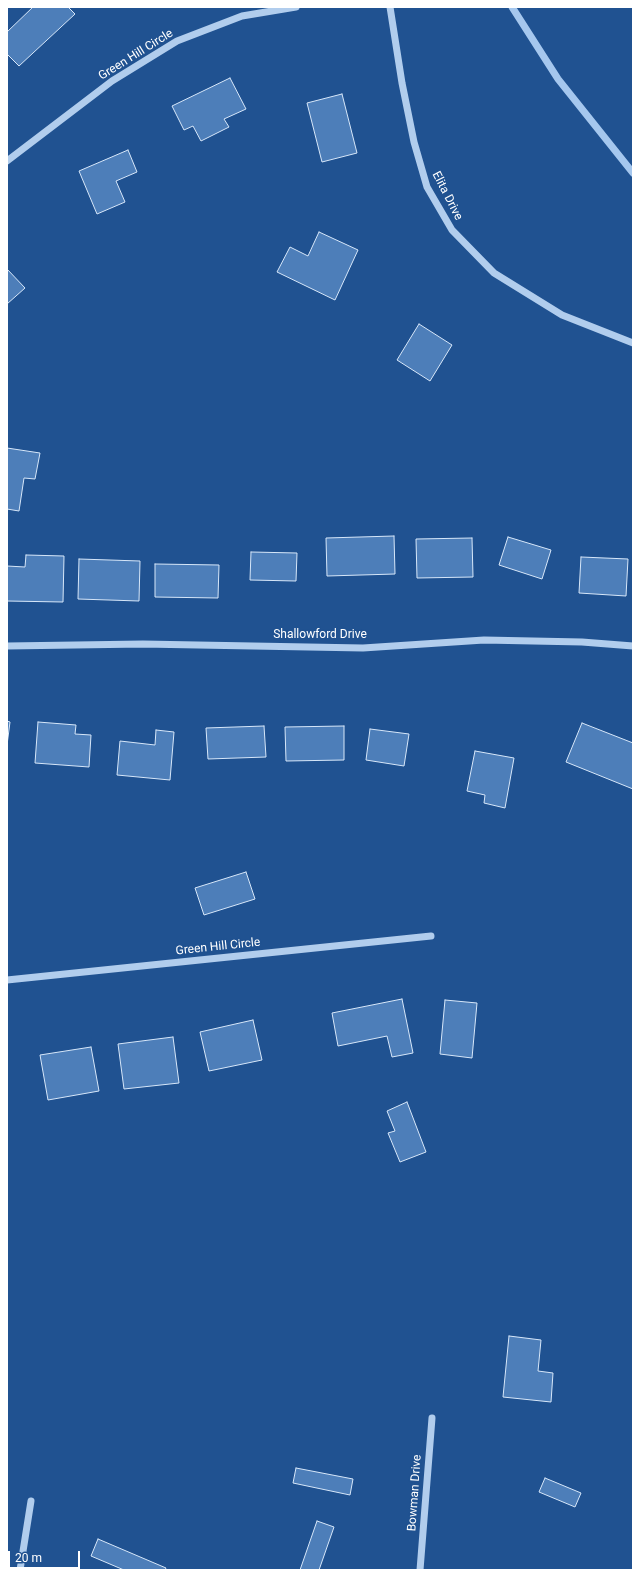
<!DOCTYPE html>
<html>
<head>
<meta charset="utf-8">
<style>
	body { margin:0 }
	#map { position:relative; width:640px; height:1577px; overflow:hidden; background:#205291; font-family:Roboto,sans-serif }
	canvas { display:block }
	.frame { position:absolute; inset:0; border:8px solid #fff; pointer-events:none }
	.scale { position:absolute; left:8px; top:1551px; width:72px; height:18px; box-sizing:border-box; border:2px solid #fff; border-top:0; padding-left:5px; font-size:12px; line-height:14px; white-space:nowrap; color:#fff; -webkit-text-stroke:3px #205291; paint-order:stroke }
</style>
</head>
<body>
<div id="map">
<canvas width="640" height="1577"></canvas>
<div class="frame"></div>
<div class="scale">20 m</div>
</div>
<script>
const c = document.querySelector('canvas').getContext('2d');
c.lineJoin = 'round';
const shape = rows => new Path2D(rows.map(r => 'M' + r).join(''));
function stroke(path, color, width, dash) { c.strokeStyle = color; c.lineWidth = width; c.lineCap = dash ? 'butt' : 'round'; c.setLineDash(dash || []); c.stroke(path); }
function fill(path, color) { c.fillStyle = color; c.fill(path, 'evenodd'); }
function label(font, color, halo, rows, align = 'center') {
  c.font = font + ' Roboto,sans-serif'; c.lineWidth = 3; c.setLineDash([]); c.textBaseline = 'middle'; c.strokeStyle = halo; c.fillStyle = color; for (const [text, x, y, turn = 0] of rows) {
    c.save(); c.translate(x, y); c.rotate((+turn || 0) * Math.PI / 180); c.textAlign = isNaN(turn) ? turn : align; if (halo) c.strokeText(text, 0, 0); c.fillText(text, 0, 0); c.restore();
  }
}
const stream = shape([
	[512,7,558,79,633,173]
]);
const building = shape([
	[33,7,68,7,75,14,19,66,7,54,7,32,33,7],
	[230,78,246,109,224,119,229,127,201,141,193,126,184,130,172,106,230,78],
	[342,94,357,153,322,162,307,103,342,94],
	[128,150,137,172,116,181,125,202,97,214,79,171,128,150],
	[319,232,358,250,335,300,277,272,290,247,308,256,319,232],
	[7,269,25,288,7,304,7,269],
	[419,324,452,345,430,381,397,360,419,324],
	[7,448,40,453,35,479,24,478,19,511,7,509,7,448],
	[394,536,395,574,327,576,326,538,394,536],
	[508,537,551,550,542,579,499,565,508,537],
	[472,538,473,577,417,578,416,539,472,538],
	[251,552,297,553,296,581,250,580,251,552],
	[26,555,64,556,63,602,7,601,7,566,25,567,26,555],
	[581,557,628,559,626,596,579,593,581,557],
	[79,559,140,561,139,601,78,599,79,559],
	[155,564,219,565,218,598,155,597,155,564],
	[7,721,10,722,7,745,7,721],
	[38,722,76,725,75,734,91,735,89,767,35,763,38,722],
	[582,723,633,743,633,789,566,762,582,723],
	[264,726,266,757,208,759,206,728,264,726],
	[344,726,344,760,286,761,285,727,344,726],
	[370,729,409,734,404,766,366,760,370,729],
	[156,730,174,732,170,780,117,775,120,741,155,745,156,730],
	[475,751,514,758,505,808,484,803,485,795,467,791,475,751],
	[246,872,255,899,204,915,195,888,246,872],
	[402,999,413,1053,392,1057,387,1036,338,1046,332,1013,402,999],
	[445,1000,477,1003,472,1058,440,1054,445,1000],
	[253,1020,262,1060,209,1071,200,1032,253,1020],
	[173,1037,179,1083,124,1089,118,1044,173,1037],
	[91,1047,99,1091,48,1100,40,1055,91,1047],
	[407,1102,426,1152,400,1162,388,1133,395,1131,387,1111,407,1102],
	[509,1336,541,1340,538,1371,553,1373,551,1402,503,1397,509,1336],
	[296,1468,353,1479,350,1495,293,1483,296,1468],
	[545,1478,581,1493,575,1507,539,1492,545,1478],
	[317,1521,334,1527,319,1570,300,1570,317,1521],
	[98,1539,166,1568,165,1570,124,1570,91,1556,98,1539]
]);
const minor = shape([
	[390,7,402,83,414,142,427,187,452,230,494,273,562,315,633,343],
	[7,161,112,81,177,41,242,16,296,7],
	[7,646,143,644,363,648,484,640,582,642,633,646],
	[7,980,431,936],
	[20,1570,31,1501],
	[420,1570,432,1418]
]);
const streetNames = [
	["Green Hill Circle",136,55,-32],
	["Elita Drive",447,196,63],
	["Shallowford Drive",320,635],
	["Green Hill Circle",218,947,-6],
	["Bowman Drive",415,1493,-86]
];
stroke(stream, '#a5c7ee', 7);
fill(building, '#4d7eb9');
stroke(building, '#d7e7f9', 1);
stroke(minor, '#b1cded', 7);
label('12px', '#fff', '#205291', streetNames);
</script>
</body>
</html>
